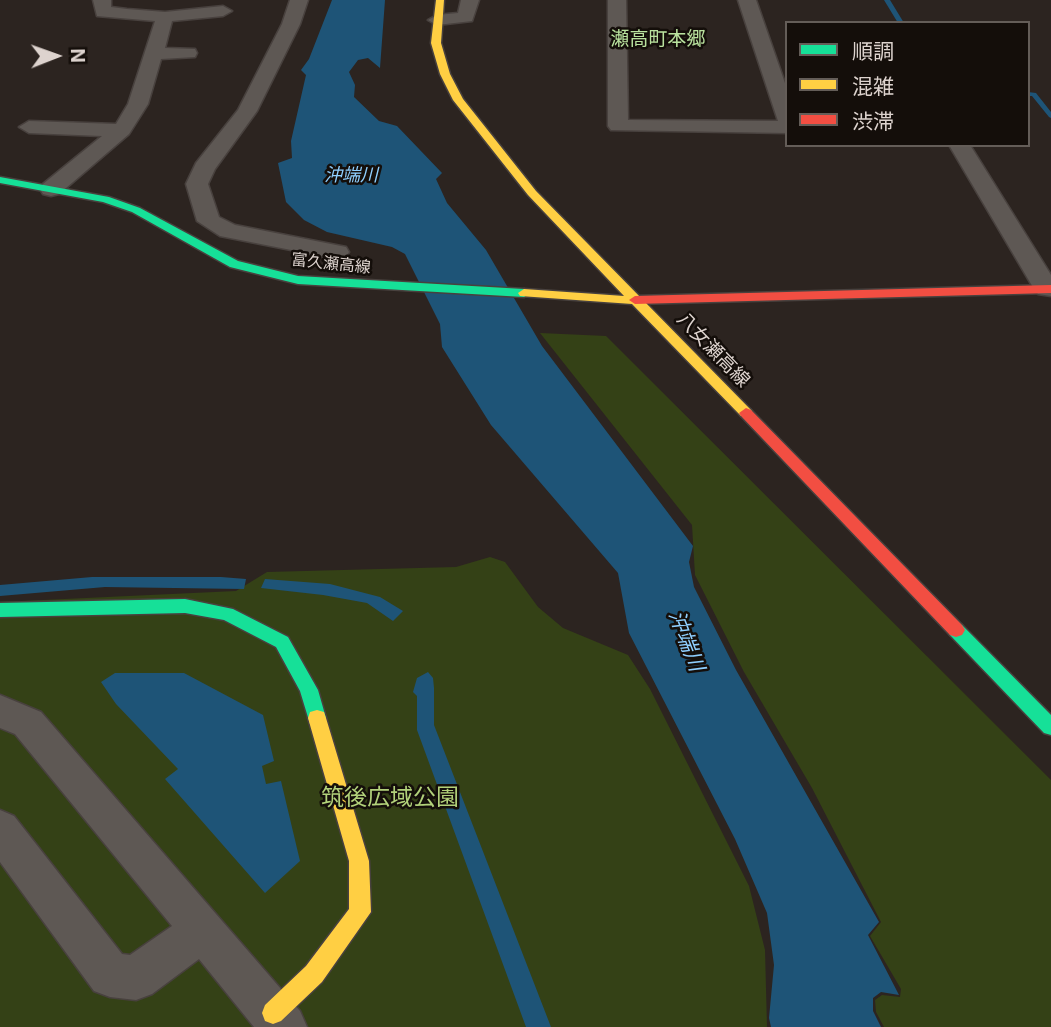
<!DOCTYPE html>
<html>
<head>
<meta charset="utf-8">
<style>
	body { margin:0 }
	#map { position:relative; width:1051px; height:1027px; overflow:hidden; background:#2c2420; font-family:Inter,"Noto Sans JP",sans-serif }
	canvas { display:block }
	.legend { position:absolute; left:785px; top:21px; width:245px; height:126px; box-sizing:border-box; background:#140e0a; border:2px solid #645d58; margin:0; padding:9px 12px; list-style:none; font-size:21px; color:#ddd3ce }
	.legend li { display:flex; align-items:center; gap:14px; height:35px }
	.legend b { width:35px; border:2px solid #645d58 }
	.north { position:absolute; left:21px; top:21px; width:70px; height:70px; -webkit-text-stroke:5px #140e0a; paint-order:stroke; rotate:89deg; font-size:19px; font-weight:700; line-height:28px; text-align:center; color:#ddd3ce }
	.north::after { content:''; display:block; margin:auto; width:24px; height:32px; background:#ddd3ce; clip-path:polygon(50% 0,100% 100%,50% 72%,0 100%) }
</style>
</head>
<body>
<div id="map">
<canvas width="1051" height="1027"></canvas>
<ul class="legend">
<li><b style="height:9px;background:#16e098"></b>順調</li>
<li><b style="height:9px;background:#ffcf43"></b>混雑</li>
<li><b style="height:9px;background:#f24e42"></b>渋滞</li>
</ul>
<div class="north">N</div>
</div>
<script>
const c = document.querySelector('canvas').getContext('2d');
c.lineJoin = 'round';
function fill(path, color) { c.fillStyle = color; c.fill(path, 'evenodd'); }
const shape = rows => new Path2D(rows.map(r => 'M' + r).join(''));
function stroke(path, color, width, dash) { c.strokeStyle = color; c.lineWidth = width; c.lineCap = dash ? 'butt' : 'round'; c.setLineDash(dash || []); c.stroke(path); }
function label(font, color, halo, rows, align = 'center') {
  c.font = font + ' Inter,"Noto Sans JP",sans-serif'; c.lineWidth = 5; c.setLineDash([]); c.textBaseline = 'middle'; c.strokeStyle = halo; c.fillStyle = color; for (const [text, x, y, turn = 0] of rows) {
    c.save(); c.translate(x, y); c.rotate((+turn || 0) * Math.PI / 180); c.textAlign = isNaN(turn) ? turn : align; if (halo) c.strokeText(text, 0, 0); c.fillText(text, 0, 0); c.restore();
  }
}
const green = shape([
	[540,333,606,336,1051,780,1051,1027,884,1027,876,1012,875,1000,882,995,900,997,901,989,870,936,881,922,812,788,744,672,695,575,692,525],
	[490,557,505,562,538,607,563,628,628,655,650,689,749,886,765,950,767,1027,0,1027,0,602,236,591,267,572,456,567]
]);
const water = shape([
	[332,0,385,0,380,68,368,58,358,60,349,72,355,85,354,97,379,121,397,126,442,173,436,179,447,203,486,250,542,346,693,546,689,562,694,587,736,670,879,922,868,935,899,995,881,992,873,998,873,1011,881,1027,771,1027,769,1018,774,965,767,913,735,839,629,633,618,573,491,425,442,347,440,324,405,254,392,247,327,232,304,220,286,202,278,163,292,158,291,141,306,75,301,70,309,59],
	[92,577,221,577,246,579,244,589,105,587,0,596,0,585],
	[265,579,330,584,380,597,403,611,393,621,367,603,323,595,261,588],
	[428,672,433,678,434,688,434,725,551,1027,526,1027,417,730,417,696,413,692,417,678],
	[115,673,184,673,263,715,274,761,262,766,266,784,281,781,300,861,265,893,165,779,178,769,116,704,101,682]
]);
const stream = shape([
	[884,0,890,0,904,23,898,23,884,0],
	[1028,92,1036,93,1051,112,1051,118,1049,117,1032,96,1028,96,1028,92]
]);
const street = shape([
	[93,0,111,0,111,7,127,9,165,12,223,6,232,11,223,16,172,21,165,48,195,49,197,53,195,57,161,59,148,104,129,134,59,194,51,196,43,194,40,189,43,184,102,136,29,133,19,127,29,121,116,124,128,104,155,21,97,16,93,0],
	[290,0,308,0,300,24,257,111,215,169,208,184,219,217,235,225,346,247,349,252,346,257,337,259,220,236,197,221,186,184,196,163,238,110,282,24,290,0],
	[461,0,479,0,472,21,437,25,428,20,437,15,458,13,461,0],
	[608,0,626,0,628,120,778,121,738,0,756,0,787,89,787,133,611,130,608,126,608,0],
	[949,145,970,145,1051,275,1051,296,1038,294,1034,289,949,145],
	[0,695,41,712,300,1011,307,1027,254,1027,199,959,152,994,136,1000,110,997,94,991,0,862,0,810,14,816,122,954,130,955,172,926,15,734,0,728,0,695]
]);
const fast = shape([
	[0,177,109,197,140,208,238,261,298,276,524,289,530,293,524,297,298,284,230,267,132,212,103,202,0,183,0,177],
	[185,599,233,609,288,637,318,690,326,718,324,724,317,726,310,724,300,691,276,647,224,620,185,613,0,617,0,603,185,599],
	[956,623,962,625,1051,715,1051,735,1044,733,950,635,947,630,950,625,956,623]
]);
const slow = shape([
	[436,0,444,0,441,43,450,74,463,99,536,191,751,410,753,413,751,416,741,416,632,304,520,296,518,293,524,289,624,296,528,195,453,100,440,74,431,43,436,0],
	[317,710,324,712,326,718,369,861,371,912,322,982,281,1021,273,1024,265,1021,262,1013,265,1005,306,966,349,909,349,861,308,718,310,712,317,710]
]);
const jam = shape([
	[1051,285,1051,293,635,304,629,300,635,296,1051,285],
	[746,408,751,410,962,625,965,630,962,635,956,637,950,635,741,416,739,413,746,408]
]);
const farStreetnames = [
	["富久瀬高線",331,264,6]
];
const farWaternames = [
	["沖端川",351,176]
];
const farQuarternames = [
	["瀬高町本郷",658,39]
];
const streetNames = [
	["八女瀬高線",713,350,46]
];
const waterNames = [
	["沖端川",686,641,69]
];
const nearParknames = [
	["筑後広域公園",390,798]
];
fill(green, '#344116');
fill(water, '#1e5477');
fill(stream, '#1e5477');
stroke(street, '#48413e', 3);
stroke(fast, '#48413e', 3);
stroke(slow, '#48413e', 3);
stroke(jam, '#48413e', 3);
fill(street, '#5e5854');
fill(fast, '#16e098');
fill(slow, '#ffcf43');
fill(jam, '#f24e42');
label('16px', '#ddd3ce', '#140e0a', farStreetnames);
label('italic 18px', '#8fcfff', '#140e0a', farWaternames);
label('19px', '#b9e29e', '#140e0a', farQuarternames);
label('19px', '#ddd3ce', '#140e0a', streetNames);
label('italic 21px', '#8fcfff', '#140e0a', waterNames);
label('23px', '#b2d17a', '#140e0a', nearParknames);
</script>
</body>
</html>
